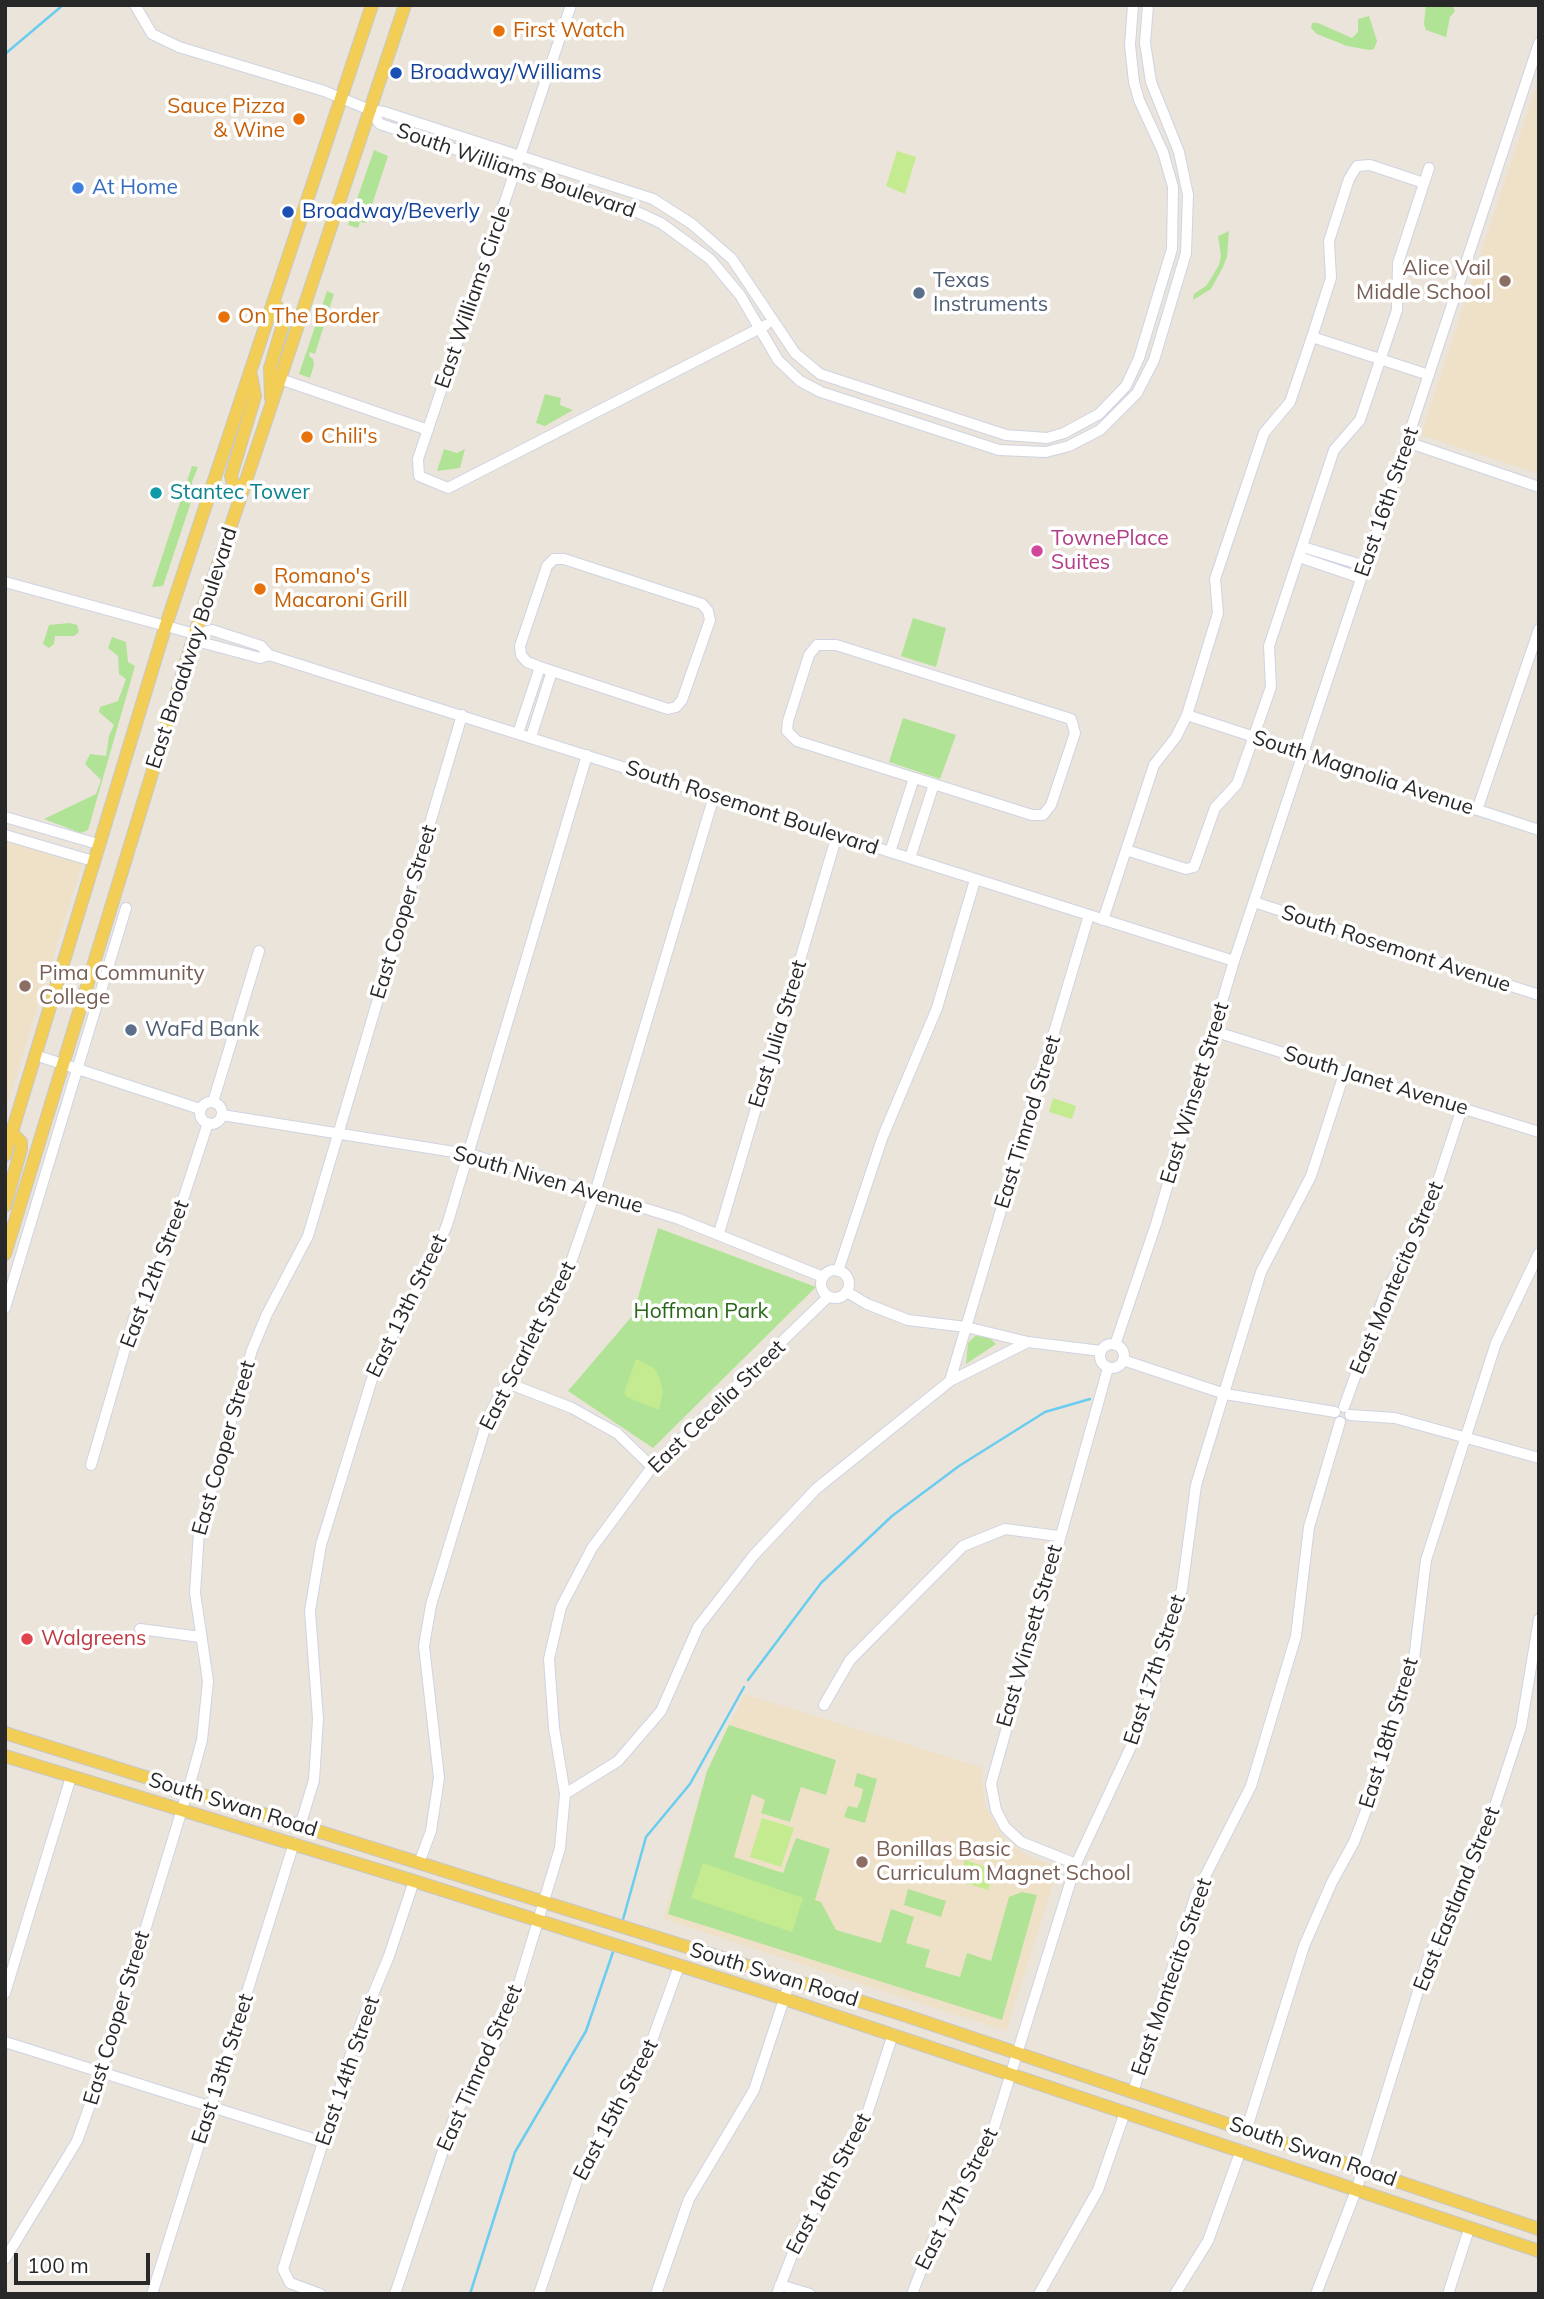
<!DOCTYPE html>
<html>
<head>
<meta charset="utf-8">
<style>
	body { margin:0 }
	#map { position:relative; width:1544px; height:2299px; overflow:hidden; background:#ebe4da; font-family:Mulish,sans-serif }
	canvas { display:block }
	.frame { position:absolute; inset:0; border:7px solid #282828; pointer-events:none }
	.scale { position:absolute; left:14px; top:2253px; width:136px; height:32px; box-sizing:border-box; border:4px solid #282828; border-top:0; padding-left:9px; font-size:21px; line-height:24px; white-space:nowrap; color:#282828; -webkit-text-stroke:5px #fff; paint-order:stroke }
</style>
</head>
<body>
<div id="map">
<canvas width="1544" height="2299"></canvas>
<div class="frame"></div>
<div class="scale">100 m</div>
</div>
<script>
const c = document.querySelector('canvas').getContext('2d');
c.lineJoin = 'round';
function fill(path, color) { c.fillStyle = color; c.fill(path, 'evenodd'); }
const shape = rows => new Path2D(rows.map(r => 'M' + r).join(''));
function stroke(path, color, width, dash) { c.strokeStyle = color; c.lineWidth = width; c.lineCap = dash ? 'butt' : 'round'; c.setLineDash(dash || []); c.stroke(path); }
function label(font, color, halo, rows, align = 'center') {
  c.font = font + ' Mulish,sans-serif'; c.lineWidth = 7; c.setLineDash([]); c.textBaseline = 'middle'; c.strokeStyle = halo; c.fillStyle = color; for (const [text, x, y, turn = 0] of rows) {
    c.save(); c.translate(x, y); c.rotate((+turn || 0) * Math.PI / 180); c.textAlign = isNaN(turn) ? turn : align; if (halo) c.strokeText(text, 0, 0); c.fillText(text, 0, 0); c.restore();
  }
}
const education = shape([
	[1539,77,1539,474,1421,435],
	[5,838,83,861,5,1111],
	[744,1694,981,1767,985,1806,1003,1837,1030,1858,1059,1866,1006,2031,663,1919,707,1771]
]);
const green = shape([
	[1426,5,1452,5,1455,11,1450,17,1446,37,1426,30,1424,24],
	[1369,16,1377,41,1374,49,1369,50,1347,46,1317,34,1311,28,1312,23,1318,23,1352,38,1358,32,1358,19],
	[374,150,388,156,366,223,360,222,358,228,348,225],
	[1229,231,1227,257,1222,269,1211,289,1193,300,1194,294,1207,285,1219,265,1221,256,1218,236],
	[327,291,334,294,315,354,310,352,309,356,313,359,314,365,310,378,299,374],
	[545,394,561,398,560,405,573,410,545,426,536,423],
	[444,449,457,453,465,449,460,468,437,471],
	[192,466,198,467,192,482,193,496,163,586,152,587],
	[913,618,946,628,936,667,901,656],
	[70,623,77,625,79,632,74,636,55,636,54,644,49,648,43,644,49,625],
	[112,637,126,642,128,662,135,666,88,830,81,833,44,819,96,794,101,780,85,764,90,754,106,756,109,736,114,725,99,712,100,707,118,701,126,679,119,674,118,656,108,648],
	[903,718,956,735,940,779,889,762],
	[658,1228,816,1287,653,1448,568,1391,633,1315],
	[975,1336,989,1337,996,1344,966,1364,968,1343],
	[729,1725,836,1760,826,1795,801,1787,790,1822,761,1813,765,1800,752,1794,734,1857,783,1873,796,1838,830,1849,815,1900,821,1902,836,1930,881,1943,891,1909,914,1917,906,1943,930,1950,925,1967,960,1977,967,1953,991,1961,1009,1897,1022,1892,1037,1895,1002,2020,668,1914,707,1771],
	[857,1773,877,1779,865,1823,844,1817,848,1806,857,1808,861,1799,863,1789,854,1786],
	[908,1889,946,1901,941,1917,904,1905]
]);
const pitch = shape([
	[897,151,916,157,905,194,886,186],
	[1053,1098,1076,1106,1072,1119,1049,1112],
	[636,1359,655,1369,660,1379,663,1392,659,1410,627,1397,624,1393],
	[762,1818,794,1828,781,1867,750,1857],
	[965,1860,995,1870,988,1890,959,1881],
	[703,1863,803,1898,792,1932,691,1898]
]);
const stream = shape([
	[5,54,63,5],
	[748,1680,821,1583,892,1516,959,1466,1045,1412,1090,1399],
	[622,1923,646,1837,690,1784,744,1687],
	[470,2294,515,2152,586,2031,614,1949]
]);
const minor = shape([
	[135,5,152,34,179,47,324,91,370,110],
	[571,5,418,459,419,476,448,488,766,325],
	[1133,5,1130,45,1134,82,1139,100,1163,152,1173,187,1172,249,1139,358,1126,386,1099,414,1064,433,1047,438,1006,435,820,374,795,353,732,259,692,224,653,199,384,112,370,110,380,124,624,206,661,223,710,259,740,295,778,360,800,381,821,392,999,450,1046,452,1069,446,1100,430,1137,393,1154,360,1186,253,1188,195,1179,152,1151,82,1145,43,1148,5],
	[1312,337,1429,375],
	[280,379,428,430],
	[1407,442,1539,487],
	[1303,547,1365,566],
	[1299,557,1361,578],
	[554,559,564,559,702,604,708,611,710,620,682,700,676,707,668,709,540,667,527,662,521,655,520,646,547,566,554,559],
	[5,582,195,634],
	[817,645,836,645,1071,719,1075,733,1051,805,1043,815],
	[269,655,260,658,204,643,195,634,212,630,261,646,269,655,1234,961],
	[1187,715,1539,830],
	[787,731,797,741,1032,815,1043,815],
	[787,731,788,721,809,655,817,645],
	[518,733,540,667],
	[531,737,552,671],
	[1477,810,1539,629],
	[5,817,98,844],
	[5,835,93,861],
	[1126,850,1186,869,1194,867,1215,808,1237,784,1271,687,1269,646,1334,450,1360,420,1397,310,1398,263,1429,168],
	[890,852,914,778],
	[910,858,934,784],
	[1254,902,1539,995],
	[1103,920,1154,765,1176,737,1187,715,1218,613,1215,579,1264,433,1290,402,1312,337,1331,278,1329,241,1349,179,1357,166,1370,165,1424,183],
	[1213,1031,1539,1132],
	[35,1055,200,1109],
	'200 1113a11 11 0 1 1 22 0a11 11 0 1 1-22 0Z',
	[213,1102,259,951],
	[222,1115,473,1155,679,1219,823,1277],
	[719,1233,837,835],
	'821 1284a14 14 0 1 1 28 0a14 14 0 1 1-28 0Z',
	[838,1271,883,1136,937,1008,975,880],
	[847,1292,867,1304,908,1320,966,1327,1028,1342,1101,1351],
	[5,1308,126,908],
	'1100 1356a12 12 0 1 1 24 0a12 12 0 1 1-24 0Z',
	[1115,1345,1156,1224,1234,961,1539,43],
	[1123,1360,1225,1394,1335,1412],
	[950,1381,1028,1342],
	[505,1382,572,1408,595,1421,617,1433,652,1467],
	[1344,1407,1385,1294,1426,1217,1462,1108],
	[1350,1415,1395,1418,1539,1458],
	[91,1465,134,1318,170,1239,208,1123],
	[140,1629,200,1637],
	[824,1705,850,1660,963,1546,1005,1529,1058,1536],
	[565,1794,618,1761,661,1711,698,1627,754,1555,816,1489,950,1381,1089,915],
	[300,1826,314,1780,318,1719,310,1611,321,1545,376,1366,428,1268,447,1225,587,755],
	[419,1863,431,1831,439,1778,424,1646,431,1605,489,1415,569,1268,595,1193,714,796],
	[1076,1864,1021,1842,1005,1827,996,1810,991,1784,1108,1368],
	[5,1993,71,1777],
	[5,2042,323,2142],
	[1133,2092,1196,1894,1251,1786,1296,1636,1309,1527,1340,1422],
	[1247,2128,1304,1946,1332,1882,1354,1842,1372,1795,1414,1659,1426,1560,1496,1343,1539,1253],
	[5,2259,77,2141,101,2074,191,1780,202,1740,208,1681,195,1593,199,1531,252,1350,267,1314,308,1236,462,715],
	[780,2285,810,2294],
	[152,2294,294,1843],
	[320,2294,290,2283,283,2269,359,2028,389,1956,414,1881],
	[395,2294,455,2115,498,2037,514,2000,560,1848,565,1794,554,1728,549,1659,561,1607,592,1548,652,1467,828,1297],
	[539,2294,578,2178,594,2145,642,2068,679,1966],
	[656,2294,689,2199,754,2090,790,1981],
	[777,2294,803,2227,849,2151,868,2111,893,2034],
	[912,2294,935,2235,988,2147,1076,1864,1142,1723,1182,1589,1196,1485,1261,1272,1311,1176,1345,1071],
	[1039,2294,1098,2190,1125,2112],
	[1175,2294,1208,2241,1241,2150],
	[1316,2294,1357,2188,1428,1959,1472,1869,1487,1830,1521,1727,1539,1619],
	[1448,2294,1469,2229]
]);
const major = shape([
	[271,398,270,368,284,321,284,315,273,302],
	[243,490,233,483,231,476,255,396,251,375],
	[5,1155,165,628,372,5],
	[5,1206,21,1149,21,1142,12,1133],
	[5,1254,194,636,405,5],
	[5,1733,904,2015,1539,2229],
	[5,1756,414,1881,785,1999,1539,2251]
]);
const markers = [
	[499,31,7,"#e8710a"],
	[396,73,7,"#1a4fb4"],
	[299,119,7,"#e8710a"],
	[78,188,7,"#3f7fe0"],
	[288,212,7,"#1a4fb4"],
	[1505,281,7,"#8d6e63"],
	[919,293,7,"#5c6f8a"],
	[224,317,7,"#e8710a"],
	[307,437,7,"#e8710a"],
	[156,493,7,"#0f9aa8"],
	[1037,551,7,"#d1479c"],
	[260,589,7,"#e8710a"],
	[25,986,7,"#8d6e63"],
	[131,1030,7,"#5c6f8a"],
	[27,1639,7,"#e0444e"],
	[862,1862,7,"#8d6e63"]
];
const foodNames = [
	["First Watch",513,31],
	["Sauce Pizza",285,107,"right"],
	["& Wine",285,131,"right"],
	["On The Border",238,317],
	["Chili's",321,437],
	["Romano's",274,577],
	["Macaroni Grill",274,601]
];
const transitNames = [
	["Broadway/Williams",410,73],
	["Broadway/Beverly",302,212]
];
const streetNames = [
	["South Williams Boulevard",516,171,19],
	["East Williams Circle",473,297,-71],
	["East 16th Street",1387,502,-71],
	["East Broadway Boulevard",192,648,-72],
	["South Magnolia Avenue",1363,773,18],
	["South Rosemont Boulevard",752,808,18],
	["East Cooper Street",404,912,-73],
	["South Rosemont Avenue",1396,949,18],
	["East Julia Street",778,1034,-73],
	["South Janet Avenue",1376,1081,17],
	["East Winsett Street",1195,1093,-73],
	["East Timrod Street",1028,1122,-73],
	["South Niven Avenue",548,1180,16],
	["East 12th Street",155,1274,-69],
	["East Montecito Street",1397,1278,-67],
	["East 13th Street",407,1306,-64],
	["East Scarlett Street",528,1346,-63],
	["East Cecelia Street",717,1407,-44],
	["East Cooper Street",224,1448,-74],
	["East Winsett Street",1030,1636,-74],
	["East 17th Street",1155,1670,-72],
	["East 18th Street",1389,1733,-73],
	["South Swan Road",233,1805,17],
	["East Eastland Street",1457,1899,-68],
	["South Swan Road",774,1975,17],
	["East Montecito Street",1172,1977,-71],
	["East Cooper Street",117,2018,-73],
	["East Timrod Street",480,2068,-66],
	["East 13th Street",223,2069,-72],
	["East 14th Street",348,2071,-71],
	["East 15th Street",616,2110,-62],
	["South Swan Road",1313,2152,19],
	["East 16th Street",829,2184,-62],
	["East 17th Street",957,2199,-63]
];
const shopNames = [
	["At Home",92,188]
];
const educationNames = [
	["Alice Vail",1491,269,"right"],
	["Middle School",1491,293,"right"],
	["Pima Community",39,974],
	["College",39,998],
	["Bonillas Basic",876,1850],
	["Curriculum Magnet School",876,1874]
];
const serviceNames = [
	["Texas",933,281],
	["Instruments",933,305],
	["WaFd Bank",145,1030]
];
const cultureNames = [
	["Stantec Tower",170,493]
];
const hotelNames = [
	["TownePlace",1051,539],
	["Suites",1051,563]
];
const parkNames = [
	["Hoffman Park",701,1312]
];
const healthNames = [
	["Walgreens",41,1639]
];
fill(education, '#eee1c8');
fill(green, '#b0e395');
fill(pitch, '#c5eb90');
stroke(stream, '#6acdf0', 2.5);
stroke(minor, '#cfd3e2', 12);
stroke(major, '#c7c7c7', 14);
stroke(minor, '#fff', 10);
stroke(major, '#f2ce57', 12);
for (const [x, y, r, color] of markers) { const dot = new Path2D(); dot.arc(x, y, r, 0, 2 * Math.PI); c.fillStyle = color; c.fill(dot); stroke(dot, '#fff', 2.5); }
label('21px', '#c56008', '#fff', foodNames, 'left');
label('21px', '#164399', '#fff', transitNames, 'left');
label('21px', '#282828', '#fff', streetNames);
label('21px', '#366cbe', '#fff', shopNames, 'left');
label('21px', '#785e54', '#fff', educationNames, 'left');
label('21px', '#4e5e75', '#fff', serviceNames, 'left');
label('21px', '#0d838f', '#fff', cultureNames, 'left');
label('21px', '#b23c85', '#fff', hotelNames, 'left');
label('21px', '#296618', '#fff', parkNames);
label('21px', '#be3a42', '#fff', healthNames, 'left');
</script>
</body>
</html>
